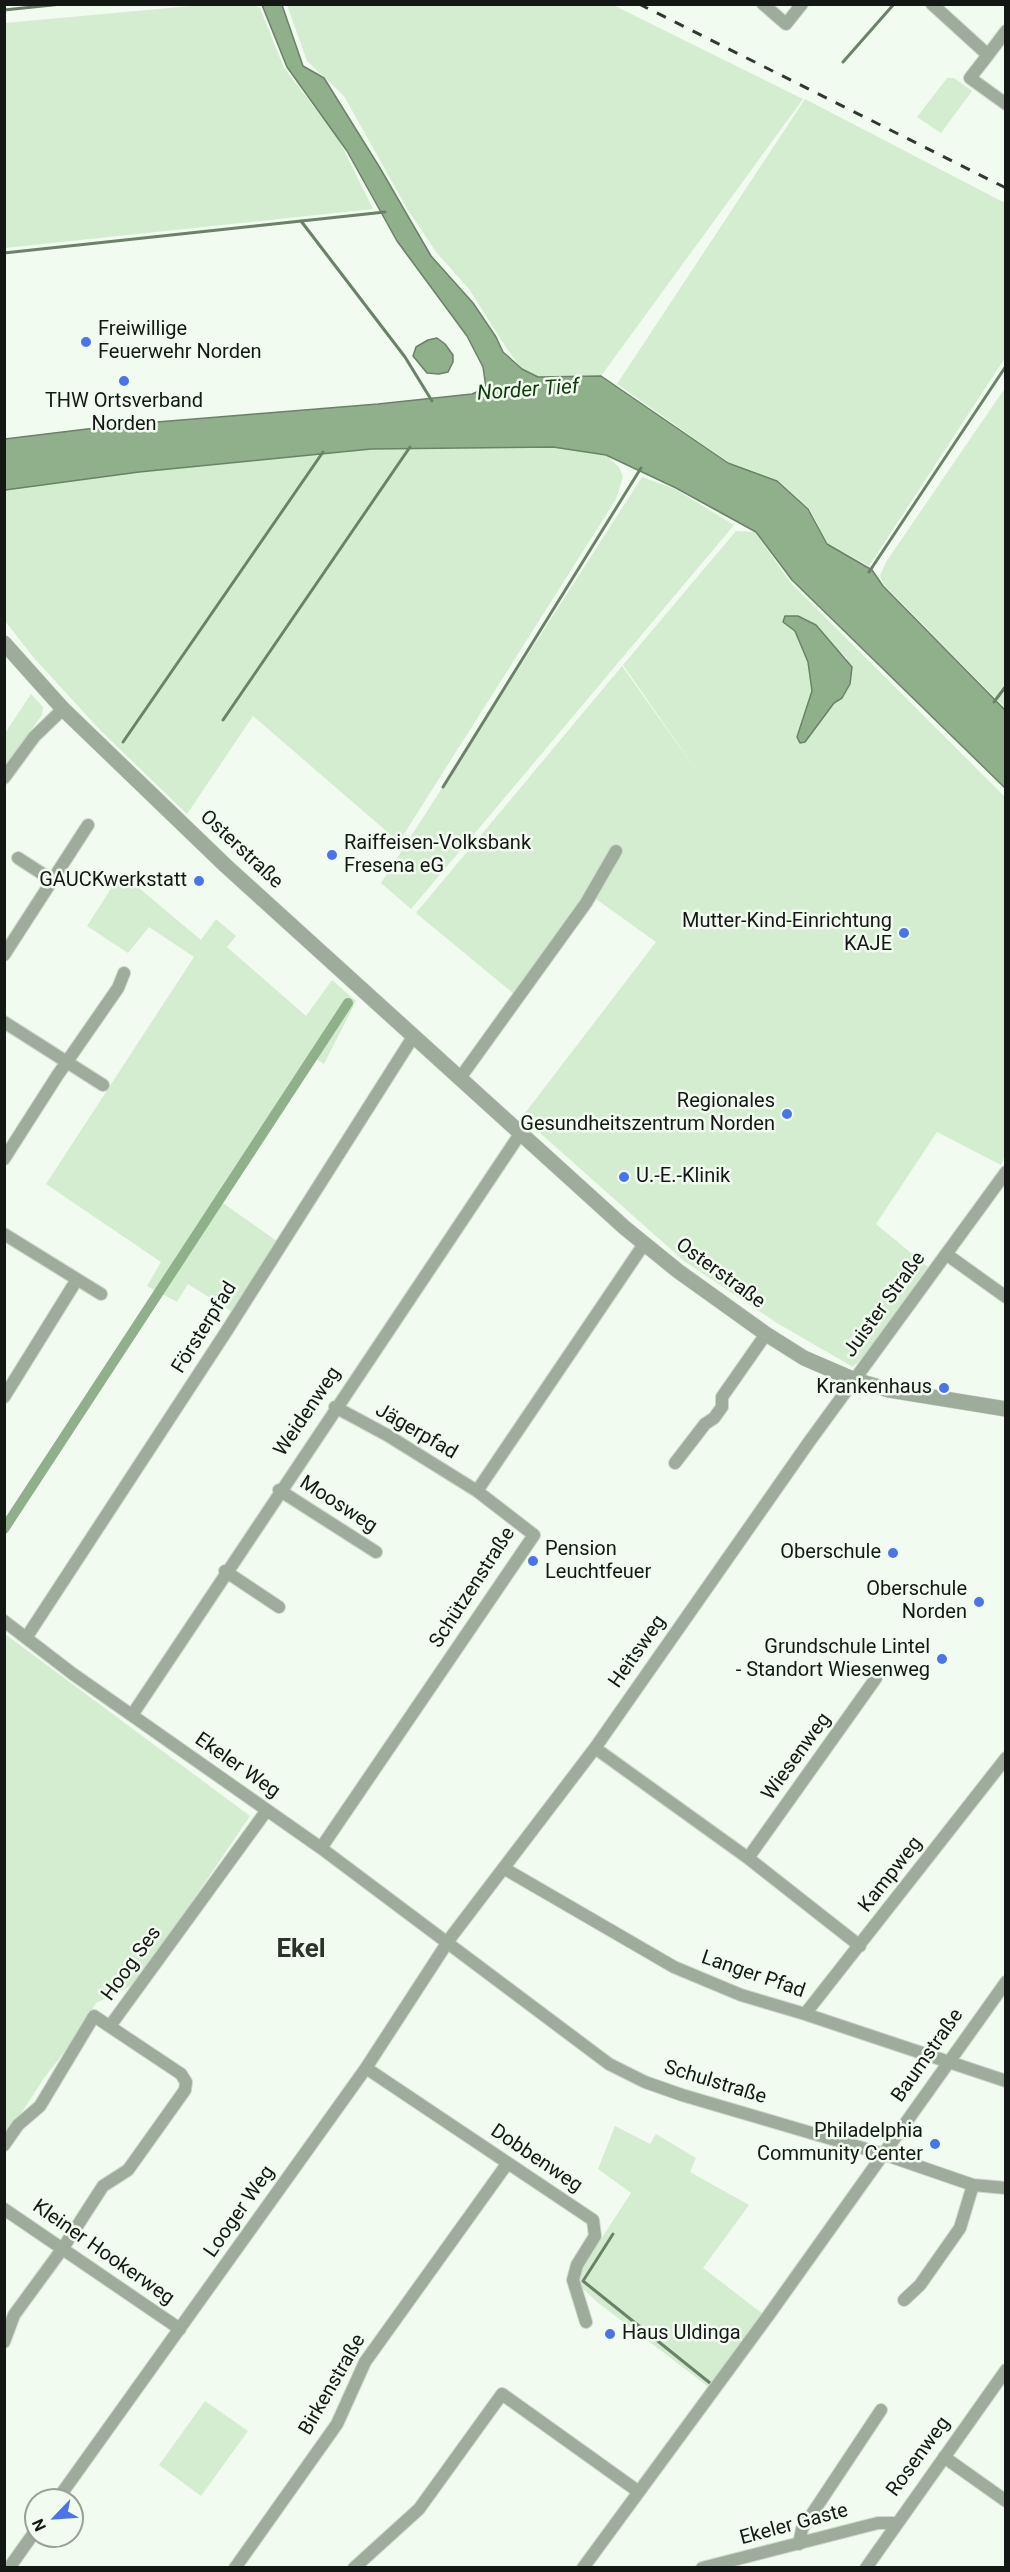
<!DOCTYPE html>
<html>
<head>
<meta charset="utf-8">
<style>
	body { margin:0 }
	#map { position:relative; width:1010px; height:2572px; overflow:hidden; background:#f1fbef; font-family:Roboto,sans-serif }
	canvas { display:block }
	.frame { position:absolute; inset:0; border:6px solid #141814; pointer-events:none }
	.north { position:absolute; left:24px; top:2488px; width:60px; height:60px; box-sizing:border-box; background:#f1fbef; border:2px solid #99a097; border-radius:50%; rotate:245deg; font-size:16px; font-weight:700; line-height:24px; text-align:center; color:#141814 }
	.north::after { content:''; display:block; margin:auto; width:21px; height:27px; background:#4a75e8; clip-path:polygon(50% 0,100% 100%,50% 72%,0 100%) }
</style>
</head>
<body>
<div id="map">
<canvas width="1010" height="2572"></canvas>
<div class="frame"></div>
<div class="north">N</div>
</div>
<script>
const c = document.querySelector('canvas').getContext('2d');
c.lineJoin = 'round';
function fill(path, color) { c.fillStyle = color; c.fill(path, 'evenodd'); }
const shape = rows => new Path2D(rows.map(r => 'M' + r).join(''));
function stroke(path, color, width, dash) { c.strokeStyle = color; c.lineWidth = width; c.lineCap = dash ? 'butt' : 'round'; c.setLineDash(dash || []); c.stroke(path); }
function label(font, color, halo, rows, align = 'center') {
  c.font = font + ' Roboto,sans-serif'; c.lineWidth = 5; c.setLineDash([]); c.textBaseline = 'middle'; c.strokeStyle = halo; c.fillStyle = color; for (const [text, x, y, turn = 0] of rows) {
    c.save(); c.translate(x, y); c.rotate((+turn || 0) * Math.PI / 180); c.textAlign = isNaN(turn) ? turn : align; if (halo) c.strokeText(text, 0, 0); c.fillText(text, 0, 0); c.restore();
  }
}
const green = shape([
	[213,4,255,5,260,8,284,68,338,138,373,209,5,248,5,23],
	[287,5,613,5,803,99,601,376,538,377,522,369,507,349,469,289,436,252,406,207,344,96,307,61],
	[947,78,954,78,972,91,941,133,917,117],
	[805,99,1005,203,1005,358,869,566,828,544,809,508,777,480,728,462,617,384],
	[1005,388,1005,708,884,585,880,576,886,562],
	[553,447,606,455,619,467,623,477,616,499,399,842,253,716,187,814,100,730,34,658,5,621,5,490,139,472,371,449],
	[642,477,675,489,734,525,411,909,381,883],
	[736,531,755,532,790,582,1005,797,1006,1152,1001,1165,937,1132,876,1224,928,1267,870,1350,853,1367,777,1323,684,1261,522,1117,656,942,596,899,514,994,416,913,622,666,701,777,623,665],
	[785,616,805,618,847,658,842,698,834,703,805,742,800,743,797,737,812,691,808,662,802,642],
	[31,694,43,707,42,715,5,766,5,733],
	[121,873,201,940,216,919,236,936,227,947,306,1016,332,980,356,1001,324,1064,312,1056,220,1201,281,1244,237,1315,188,1284,177,1302,147,1286,161,1262,46,1184,194,957,149,927,128,953,87,926],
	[5,1634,250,1816,137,1983,96,2003,73,2041,44,2078,5,2138],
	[615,2126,650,2144,656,2134,696,2158,690,2172,749,2205,703,2268,767,2317,710,2388,597,2302,581,2287,577,2276,631,2193,598,2169],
	[205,2401,248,2431,201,2496,159,2465]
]);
const water = shape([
	[262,5,282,5,303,66,324,78,380,168,431,256,473,303,496,337,503,352,522,369,538,377,601,376,728,463,777,481,808,509,827,544,872,570,883,586,1005,710,1005,788,792,580,756,532,676,488,606,455,553,447,371,449,139,472,5,490,5,439,120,425,378,404,472,394,486,388,483,367,467,336,397,241,347,151,287,67,262,5],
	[437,338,445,344,453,355,453,362,448,372,439,374,427,373,413,356,416,347,428,340,437,338],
	[785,616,798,616,816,625,852,667,850,684,842,698,834,703,805,742,800,743,797,737,812,691,808,662,795,631,783,622,785,616]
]);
const stream = shape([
	[4,10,62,4],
	[843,62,894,4],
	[301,221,405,357,432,401],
	[4,253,385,212],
	[869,572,1006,366],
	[994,702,1006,686],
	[223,720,410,447],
	[123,742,323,452],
	[443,787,641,468],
	[613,2234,583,2281,710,2383]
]);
const canal = shape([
	[4,1529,348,1003]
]);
const minor = shape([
	[763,4,786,24,802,4],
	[932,4,988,55,1006,31],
	[988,55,970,78,1006,104],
	[4,778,34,737,63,709],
	[18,858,52,880],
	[4,955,88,825],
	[4,1022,103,1085],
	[460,1078,586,903,616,851],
	[4,1159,57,1076,118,988,124,973],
	[4,1234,101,1294],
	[946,1254,1006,1297],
	[4,1397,76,1281],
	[335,1407,387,1435,477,1491],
	[675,1463,705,1424,714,1418,722,1407,722,1397,766,1334],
	[279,1490,376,1552],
	[225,1571,279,1607],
	[4,1621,73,1674,321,1848,609,2064,645,2082,682,2095,883,2154,973,2185,1006,2188],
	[26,1638,226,1332,413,1037],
	[132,1715,520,1134],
	[595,1748,748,1858,860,1946],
	[321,1848,534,1535,477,1491,644,1244],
	[748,1858,876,1678],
	[505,1869,674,1967,741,1995,805,2014,1006,2081],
	[805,2014,1006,1758],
	[110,2026,267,1810],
	[366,2068,593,2220,595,2236,577,2265,573,2280,586,2322],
	[4,2145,18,2125,40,2106,94,2016,181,2074,186,2082,185,2090,128,2170,103,2186,63,2248,14,2315,4,2342],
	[4,2209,180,2329],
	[904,2300,920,2285,960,2228,973,2185],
	[944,2457,1006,2501],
	[57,2500,366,2068,451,1937,595,1748,809,1442,1006,1172],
	[799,2544,802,2529,881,2410],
	[9,2568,36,2530],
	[235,2568,337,2424,365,2362,507,2164],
	[354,2568,419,2509,502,2394,639,2492],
	[583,2568,768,2316,1006,1982],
	[702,2568,878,2523,895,2523],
	[866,2568,1006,2370]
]);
const tertiary = shape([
	[4,643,63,709,226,866,625,1228,678,1271,766,1334,804,1358,855,1380,889,1390,1006,1409]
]);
const rail = shape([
	[639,4,1006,188]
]);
const markers = [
	[86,342,6,"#4a75e8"],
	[124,381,6,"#4a75e8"],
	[332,855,6,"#4a75e8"],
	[199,881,6,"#4a75e8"],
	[904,933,6,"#4a75e8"],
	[787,1114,6,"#4a75e8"],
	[624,1177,6,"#4a75e8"],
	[944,1388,6,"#4a75e8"],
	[893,1553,6,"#4a75e8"],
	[533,1561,6,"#4a75e8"],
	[979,1602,6,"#4a75e8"],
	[942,1659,6,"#4a75e8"],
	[935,2144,6,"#4a75e8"],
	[610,2334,6,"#4a75e8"]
];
const poiNames = [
	["Freiwillige",98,330,"left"],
	["Feuerwehr Norden",98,353,"left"],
	["THW Ortsverband",124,402,"center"],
	["Norden",124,425,"center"],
	["Raiffeisen-Volksbank",344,844,"left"],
	["Fresena eG",344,867,"left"],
	["GAUCKwerkstatt",187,881],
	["Mutter-Kind-Einrichtung",892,922],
	["KAJE",892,945],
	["Regionales",775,1102],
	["Gesundheitszentrum Norden",775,1125],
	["U.-E.-Klinik",636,1177,"left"],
	["Krankenhaus",932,1388],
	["Pension",545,1550,"left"],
	["Leuchtfeuer",545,1573,"left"],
	["Oberschule",881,1553],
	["Oberschule",967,1590],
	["Norden",967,1613],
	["Grundschule Lintel",930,1648],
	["- Standort Wiesenweg",930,1671],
	["Philadelphia",923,2132],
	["Community Center",923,2155],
	["Haus Uldinga",622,2334,"left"]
];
const streetNames = [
	["Osterstraße",241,850,43],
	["Osterstraße",720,1274,36],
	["Juister Straße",885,1305,-54],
	["Försterpfad",205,1328,-58],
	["Weidenweg",308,1412,-56],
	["Jägerpfad",416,1432,30],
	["Moosweg",338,1505,33],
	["Schützenstraße",473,1588,-57],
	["Heitsweg",638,1652,-55],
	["Wiesenweg",797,1757,-54],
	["Ekeler Weg",237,1766,35],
	["Kampweg",891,1875,-52],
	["Hoog Ses",132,1964,-54],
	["Langer Pfad",753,1975,19],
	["Baumstraße",928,2056,-55],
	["Schulstraße",715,2083,17],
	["Dobbenweg",536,2159,34],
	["Looger Weg",240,2212,-55],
	["Kleiner Hookerweg",103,2253,35],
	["Birkenstraße",333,2385,-60],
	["Rosenweg",919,2457,-54],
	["Ekeler Gaste",794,2525,-15]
];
const waterNames = [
	["Norder Tief",528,391,-4]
];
const districtNames = [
	["Ekel",301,1950]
];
fill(green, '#d4edd0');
fill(water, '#8fb08b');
stroke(water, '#6a8267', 1.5);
stroke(stream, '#6a8267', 3);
stroke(canal, '#8fb08b', 10);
stroke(minor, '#ced7cc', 14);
stroke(tertiary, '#ced7cc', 16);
stroke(minor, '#9dac9b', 12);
stroke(tertiary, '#9dac9b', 15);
stroke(rail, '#333732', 3, [10, 10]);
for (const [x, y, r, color] of markers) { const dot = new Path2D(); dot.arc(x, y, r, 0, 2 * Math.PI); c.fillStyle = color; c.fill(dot); stroke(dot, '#f1fbef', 2); }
label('20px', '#141814', '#f1fbef', poiNames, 'right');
label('20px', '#141814', '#f1fbef', streetNames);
label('italic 21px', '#0c3c08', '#f1fbef', waterNames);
label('bold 26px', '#2c342a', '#f1fbef', districtNames);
</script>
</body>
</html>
